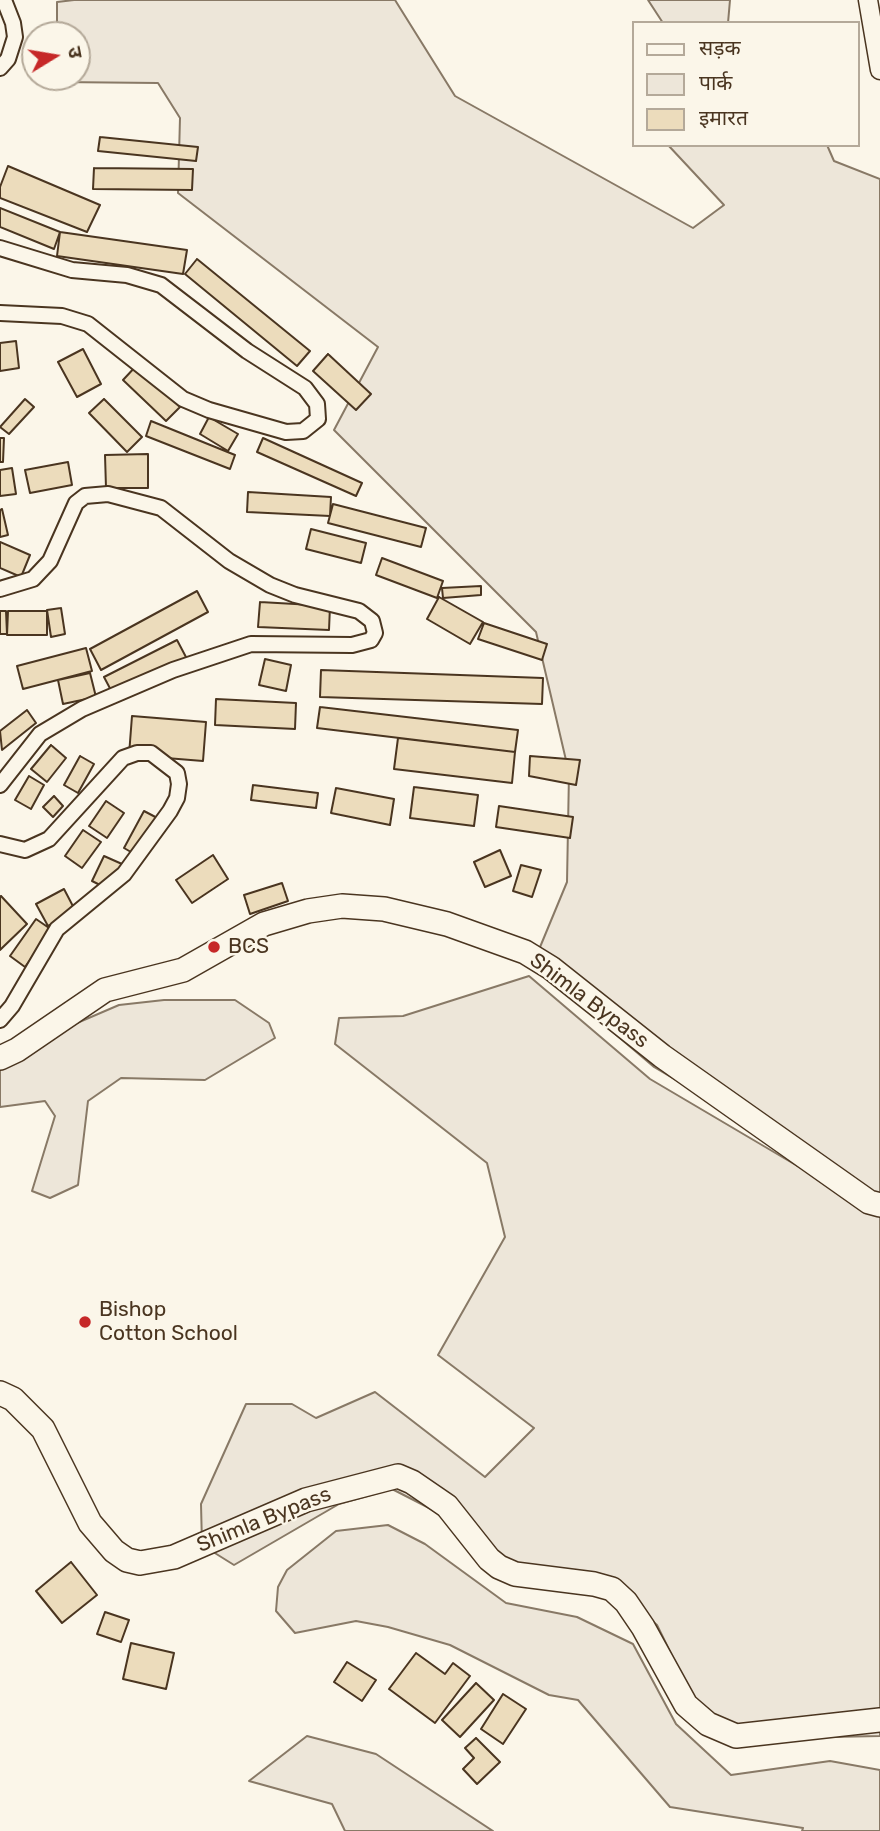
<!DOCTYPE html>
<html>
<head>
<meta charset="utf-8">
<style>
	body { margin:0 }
	#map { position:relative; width:880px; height:1831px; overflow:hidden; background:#fbf6e9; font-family:Rubik,"Noto Sans Devanagari",sans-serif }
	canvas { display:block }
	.legend { position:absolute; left:632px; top:21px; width:228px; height:126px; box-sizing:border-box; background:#fbf6e9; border:2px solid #b4a999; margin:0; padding:9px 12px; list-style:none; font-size:21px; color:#4a3520 }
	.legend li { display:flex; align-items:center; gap:14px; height:35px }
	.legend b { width:35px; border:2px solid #b4a999 }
	.north { position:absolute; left:21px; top:21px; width:70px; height:70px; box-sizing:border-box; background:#fbf6e9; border:2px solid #b4a999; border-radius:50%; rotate:79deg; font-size:19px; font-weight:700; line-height:28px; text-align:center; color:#4a3520 }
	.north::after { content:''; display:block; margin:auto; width:24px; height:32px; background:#c62828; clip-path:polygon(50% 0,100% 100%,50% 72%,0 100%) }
</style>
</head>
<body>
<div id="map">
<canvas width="880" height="1831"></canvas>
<ul class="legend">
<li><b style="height:9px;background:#fbf6e9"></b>सड़क</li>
<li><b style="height:19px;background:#ede6d9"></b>पार्क</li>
<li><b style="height:19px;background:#ecdcbc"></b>इमारत</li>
</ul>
<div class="north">उ</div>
</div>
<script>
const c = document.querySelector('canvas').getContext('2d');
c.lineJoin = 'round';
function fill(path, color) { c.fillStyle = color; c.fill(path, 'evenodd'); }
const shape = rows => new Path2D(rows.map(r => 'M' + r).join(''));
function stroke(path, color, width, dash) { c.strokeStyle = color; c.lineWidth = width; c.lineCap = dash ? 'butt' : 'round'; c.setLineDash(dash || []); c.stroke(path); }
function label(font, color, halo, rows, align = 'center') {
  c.font = font + ' Rubik,sans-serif'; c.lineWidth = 5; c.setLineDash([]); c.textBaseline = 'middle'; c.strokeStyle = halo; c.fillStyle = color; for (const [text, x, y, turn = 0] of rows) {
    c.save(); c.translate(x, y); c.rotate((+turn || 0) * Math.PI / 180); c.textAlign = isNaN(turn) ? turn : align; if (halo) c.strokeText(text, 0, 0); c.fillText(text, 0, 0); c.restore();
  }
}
const green = shape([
	[74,0,395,0,455,96,693,228,724,205,668,145,827,145,834,161,880,179,880,1201,654,1067,533,964,567,882,569,773,536,632,334,430,378,347,178,193,180,118,158,83,58,82,58,77,77,77,77,35,57,35,57,2,74,0],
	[648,0,730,0,728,23,663,23,648,0],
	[529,976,650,1079,867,1207,880,1211,880,1736,733,1739,707,1727,657,1625,625,1597,490,1564,435,1511,392,1489,339,1504,234,1565,202,1545,201,1504,246,1404,292,1404,316,1418,375,1392,485,1477,534,1428,438,1355,505,1237,487,1163,335,1044,339,1018,403,1016,529,976],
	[164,1000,235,1000,269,1023,275,1038,205,1080,121,1078,88,1101,78,1185,50,1198,32,1191,55,1116,45,1101,0,1107,0,1056,119,1005,164,1000],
	[388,1525,425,1544,506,1603,577,1617,633,1644,676,1724,731,1775,830,1761,880,1770,880,1831,802,1831,803,1828,670,1807,578,1700,549,1695,450,1645,388,1627,356,1621,295,1633,276,1611,278,1587,287,1570,336,1531,388,1525],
	[307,1736,376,1754,493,1831,345,1831,332,1804,249,1781,307,1736]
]);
const building = shape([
	[100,137,198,147,196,161,98,151,100,137],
	[8,166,100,205,87,232,0,198,0,187,8,166],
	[94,168,193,169,192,190,93,189,94,168],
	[0,208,60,232,54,249,0,227,0,208],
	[60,232,187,250,183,274,57,256,60,232],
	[197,259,310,351,297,366,185,274,197,259],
	[16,341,19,368,0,371,0,343,16,341],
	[83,349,101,384,77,397,58,362,83,349],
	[328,354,371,394,356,410,313,371,328,354],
	[137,365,180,407,166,421,123,380,137,365],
	[25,399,34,407,9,434,0,427,25,399],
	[104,399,142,437,127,452,89,413,104,399],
	[209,417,238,434,228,451,200,434,209,417],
	[151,421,235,455,230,469,146,436,151,421],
	[0,438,4,438,3,462,0,462,0,438],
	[263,438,362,483,356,496,257,452,263,438],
	[148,454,148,488,106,488,105,455,148,454],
	[68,462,72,485,30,493,25,470,68,462],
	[12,468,16,494,0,496,0,470,12,468],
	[248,492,331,497,330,516,247,512,248,492],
	[333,504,426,528,421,547,328,523,333,504],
	[2,509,8,535,0,537,0,510,2,509],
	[311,529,366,543,361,563,306,549,311,529],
	[0,542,30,555,21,577,0,568,0,542],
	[382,558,443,581,437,598,376,575,382,558],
	[481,586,481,595,443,598,442,588,481,586],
	[197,591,208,612,101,670,90,649,197,591],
	[439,597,483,622,470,644,427,619,439,597],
	[260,602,330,606,329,630,258,627,260,602],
	[61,608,65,634,51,637,47,610,61,608],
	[0,611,6,611,7,634,0,634,0,611],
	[8,611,47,611,47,635,7,635,8,611],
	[484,623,547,644,542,660,478,639,484,623],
	[177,640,187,659,114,696,104,677,177,640],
	[86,648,92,671,23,689,17,666,86,648],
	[265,659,291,665,286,691,259,685,265,659],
	[321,670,543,678,542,704,320,697,321,670],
	[90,673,96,697,63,704,58,680,90,673],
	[216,699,296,703,295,729,215,725,216,699],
	[320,707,518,730,515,752,317,728,320,707],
	[27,710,36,723,2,750,0,731,27,710],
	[132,716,206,722,203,761,129,755,132,716],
	[398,738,515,752,512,783,394,769,398,738],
	[51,745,66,758,47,782,31,769,51,745],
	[80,756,94,764,78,793,64,785,80,756],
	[530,756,580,760,576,785,529,776,530,756],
	[29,776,44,785,31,809,15,800,29,776],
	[253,785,318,793,316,808,251,800,253,785],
	[414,787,478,795,474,826,410,818,414,787],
	[336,788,394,799,390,825,331,813,336,788],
	[54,796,63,806,53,817,43,807,54,796],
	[106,801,124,813,107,838,89,826,106,801],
	[499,806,573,817,570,838,496,827,499,806],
	[144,811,163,821,143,859,124,848,144,811],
	[83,830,101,842,82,868,65,856,83,830],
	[500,850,511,876,485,887,474,862,500,850],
	[213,855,228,879,192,903,176,880,213,855],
	[104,856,122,864,110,890,92,881,104,856],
	[521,865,541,870,532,897,513,891,521,865],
	[282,883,288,901,250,914,244,895,282,883],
	[64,889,76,912,48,926,36,904,64,889],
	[1,896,27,924,0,950,0,897,1,896],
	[36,919,52,930,25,967,10,956,36,919],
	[71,1562,97,1595,62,1623,36,1591,71,1562],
	[105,1612,129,1620,121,1642,97,1634,105,1612],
	[131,1643,174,1653,166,1689,123,1679,131,1643],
	[416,1653,445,1674,453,1663,470,1676,435,1723,389,1689,416,1653],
	[347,1662,376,1680,362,1701,334,1682,347,1662],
	[476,1683,494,1700,460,1737,442,1720,476,1683],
	[503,1694,526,1709,503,1744,481,1729,503,1694],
	[476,1738,500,1762,477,1784,463,1769,474,1758,465,1748,476,1738]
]);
const minor = shape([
	[0,68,8,59,15,37,13,23,4,0],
	[0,248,72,270,127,275,161,285,247,351,305,388,317,404,318,419,303,431,286,432,209,410,183,399,88,324,62,316,0,313],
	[0,589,33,579,50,561,76,503,85,496,108,494,161,508,229,561,270,585,295,595,359,611,372,621,375,633,371,640,352,645,251,644,173,670,82,709,40,734,0,785],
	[0,844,25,850,49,839,123,758,137,753,151,753,177,773,179,784,177,798,170,811,124,874,57,929,12,1006,0,1020]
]);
const tertiary = shape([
	[868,0,880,70]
]);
const trunk = shape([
	[0,1058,17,1050,105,990,183,970,264,924,308,911,342,906,384,909,447,924,525,952,551,968,662,1056,869,1202,880,1205],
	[0,1393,13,1399,43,1429,90,1523,114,1551,127,1560,140,1563,174,1557,306,1500,398,1476,412,1482,447,1506,489,1559,499,1567,515,1574,594,1584,612,1589,626,1602,643,1627,686,1705,708,1724,736,1736,880,1720]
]);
const markers = [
	[214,947,7,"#c62828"],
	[85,1322,7,"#c62828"]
];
const poiNames = [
	["BCS",228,947],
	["Bishop",99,1310],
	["Cotton School",99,1334]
];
const streetNames = [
	["Shimla Bypass",589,1001,37],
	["Shimla Bypass",264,1520,-22]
];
fill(green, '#ede6d9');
stroke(green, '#887966', 2);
fill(building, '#ecdcbc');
stroke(building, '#4a3520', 2);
stroke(minor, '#4a3520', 18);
stroke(tertiary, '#4a3520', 21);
stroke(trunk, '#4a3520', 26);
stroke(minor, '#fbf6e9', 14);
stroke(tertiary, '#fbf6e9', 18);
stroke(trunk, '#fbf6e9', 23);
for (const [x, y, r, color] of markers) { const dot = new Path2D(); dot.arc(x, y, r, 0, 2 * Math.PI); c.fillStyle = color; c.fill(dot); stroke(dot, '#fbf6e9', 2.5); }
label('21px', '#4a3520', '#fbf6e9', poiNames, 'left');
label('21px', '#4a3520', '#fbf6e9', streetNames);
</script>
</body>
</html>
